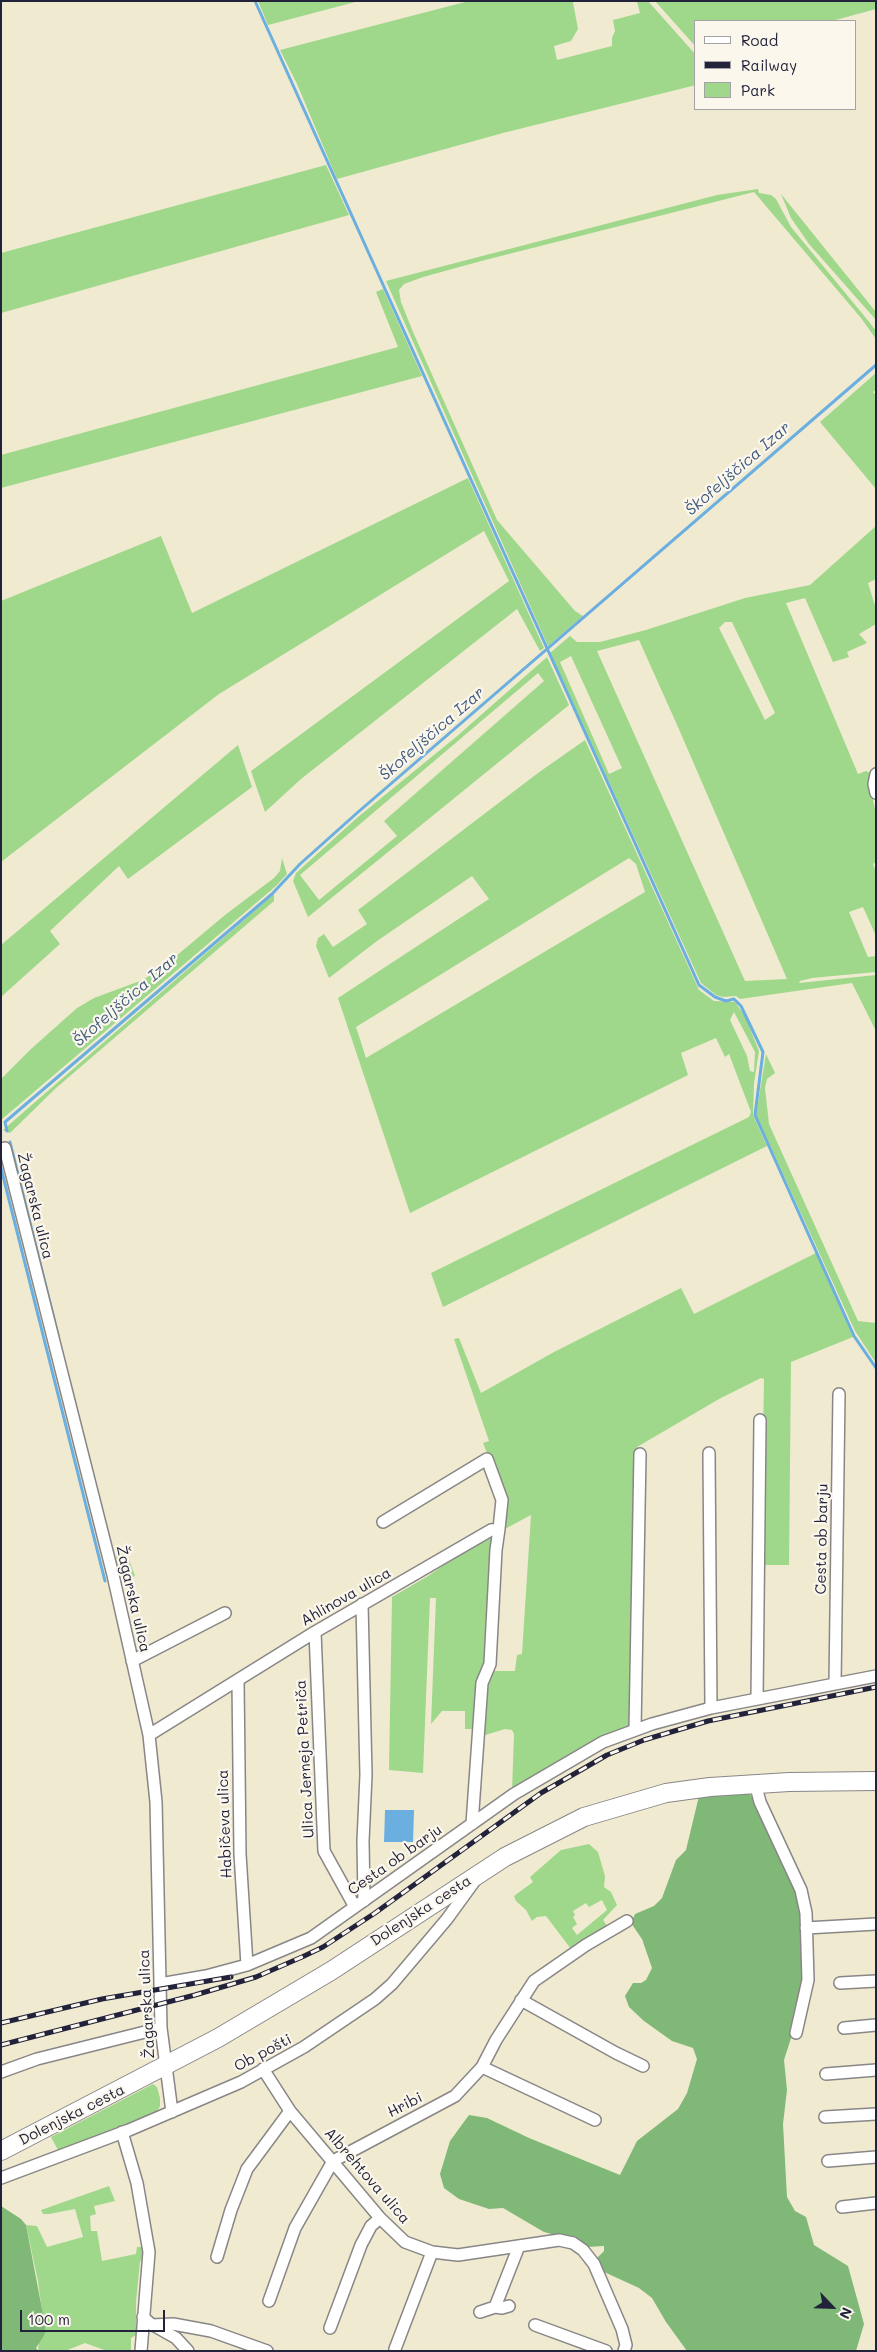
<!DOCTYPE html>
<html>
<head>
<meta charset="utf-8">
<style>
	body { margin:0 }
	#map { position:relative; width:877px; height:2352px; overflow:hidden; background:#f0ead1; font-family:Mali,sans-serif }
	canvas { display:block }
	.frame { position:absolute; inset:0; border:2px solid #22223b; pointer-events:none }
	.legend { position:absolute; left:694px; top:20px; width:162px; height:90px; box-sizing:border-box; background:#fbf7ec; border:1px solid #a4a2a5; margin:0; padding:6px 9px; list-style:none; font-size:15px; color:#22223b }
	.legend li { display:flex; align-items:center; gap:10px; height:25px }
	.legend b { width:25px; border:1px solid #a4a2a5 }
	.north { position:absolute; left:807px; top:2282px; width:50px; height:50px; -webkit-text-stroke:4px #fbf7ec; paint-order:stroke; rotate:114deg; font-size:14px; font-weight:700; line-height:20px; text-align:center; color:#22223b }
	.north::after { content:''; display:block; margin:auto; width:18px; height:22px; background:#22223b; clip-path:polygon(50% 0,100% 100%,50% 72%,0 100%) }
	.scale { position:absolute; left:20px; top:2310px; width:145px; height:22px; box-sizing:border-box; border:2px solid #22223b; border-top:0; padding-left:6px; font-size:15px; line-height:18px; white-space:nowrap; color:#22223b; -webkit-text-stroke:4px #fbf7ec; paint-order:stroke }
</style>
</head>
<body>
<div id="map">
<canvas width="877" height="2352"></canvas>
<div class="frame"></div>
<ul class="legend">
<li><b style="height:6px;background:#fff"></b>Road</li>
<li><b style="height:6px;background:#22223b"></b>Railway</li>
<li><b style="height:14px;background:#9fd88b"></b>Park</li>
</ul>
<div class="north">N</div>
<div class="scale">100 m</div>
</div>
<script>
const c = document.querySelector('canvas').getContext('2d');
c.lineJoin = 'round';
function fill(path, color) { c.fillStyle = color; c.fill(path, 'evenodd'); }
const shape = rows => new Path2D(rows.map(r => 'M' + r).join(''));
function stroke(path, color, width, dash) { c.strokeStyle = color; c.lineWidth = width; c.lineCap = dash ? 'butt' : 'round'; c.setLineDash(dash || []); c.stroke(path); }
function label(font, color, halo, rows, align = 'center') {
  c.font = font + ' Mali,sans-serif'; c.lineWidth = 4.5; c.setLineDash([]); c.textBaseline = 'middle'; c.strokeStyle = halo; c.fillStyle = color; for (const [text, x, y, turn = 0] of rows) {
    c.save(); c.translate(x, y); c.rotate((+turn || 0) * Math.PI / 180); c.textAlign = isNaN(turn) ? turn : align; if (halo) c.strokeText(text, 0, 0); c.fillText(text, 0, 0); c.restore();
  }
}
const green = shape([
	[258,1,359,1,268,25],
	[469,1,575,1,573,2,578,29,571,41,554,46,557,60,612,46,612,38,615,31,613,20,640,13,637,2,648,1,696,55,696,85,503,133,337,179,297,84,280,50],
	[655,1,876,1,876,9,832,21,696,21,696,47],
	[326,165,349,215,1,313,1,253],
	[758,189,759,193,771,195,776,199,791,227,870,323,876,331,876,339,861,318,754,192,485,260,423,277,404,284,399,290,401,302,413,332,497,520,575,611,583,616,548,646,386,281,717,195],
	[781,194,876,312,876,320,809,244,791,218],
	[383,289,422,376,1,488,1,455,398,347,376,292],
	[876,373,876,390,873,392,876,395,876,489,820,422],
	[468,478,544,648,540,651,517,609,301,779,265,812,251,771,509,581,484,531,219,694,1,862,1,601,161,536,192,613],
	[876,526,876,579,868,583,876,609,876,624,859,634,867,643,847,652,849,657,833,662,805,598,786,603,858,774,866,771,872,774,871,792,876,813,876,862,873,864,876,872,876,936,863,907,849,912,868,957,876,956,876,972,812,978,800,981,799,983,876,975,876,1031,852,983,740,999,736,996,723,997,716,995,701,983,550,653,570,636,577,642,600,642,646,630,745,598,810,585],
	[725,622,732,622,775,713,765,720,719,628],
	[639,640,678,727,787,979,745,981,597,651],
	[571,656,622,768,609,774,560,662],
	[547,657,569,705,308,917,293,881,296,873,358,817,456,737],
	[538,673,544,681,384,821,397,836,319,900,300,875],
	[585,740,699,990,714,1001,735,1002,745,1016,759,1051,754,1083,753,1115,767,1146,443,1307,431,1273,749,1117,751,1112,729,1054,725,1057,716,1038,681,1053,688,1075,410,1213,338,998,489,899,472,876,377,941,329,978,316,946,318,938,324,934,333,947,367,924,358,910,538,773],
	[629,858,636,864,645,892,366,1058,356,1027],
	[734,1012,755,1052,754,1072,750,1071,747,1056,730,1020],
	[238,745,252,787,128,879,119,866,50,931,60,944,1,997,1,945],
	[282,858,287,874,276,886,1,1120,1,1079,31,1049,77,1008,94,998,140,981,157,972,225,915,274,878,280,871],
	[274,894,274,901,56,1088,10,1133,3,1130],
	[766,1054,775,1073,767,1079,765,1088,769,1124,858,1321,876,1323,876,1363,855,1331,756,1115],
	[816,1253,853,1337,791,1362,789,1565,761,1565,764,1379,761,1378,719,1399,637,1447,630,1727,512,1791,514,1734,512,1730,505,1729,482,1736,486,1683,494,1671,515,1671,517,1655,522,1654,531,1515,503,1530,491,1463,483,1443,489,1441,454,1339,459,1338,481,1393,554,1352,681,1288,694,1314],
	[494,1535,492,1545,484,1672,476,1729,465,1729,465,1711,442,1711,431,1724,436,1598,430,1598,423,1773,389,1770,392,1597,428,1576,486,1536],
	[126,1552,135,1576,122,1581,116,1556],
	[589,1844,598,1852,605,1876,604,1887,611,1892,617,1905,603,1920,608,1927,571,1949,546,1916,537,1917,532,1921,526,1910,516,1901,514,1896,533,1882,530,1877,561,1850],
	[602,1900,607,1910,577,1935,572,1928,577,1924,573,1917,575,1915,573,1911,586,1903,589,1907],
	[153,2084,157,2087,160,2098,160,2106,157,2112,59,2152,51,2137],
	[109,2186,115,2201,94,2206,96,2214,90,2216,91,2231,97,2231,102,2261,136,2254,137,2247,143,2247,143,2257,140,2262,136,2302,136,2335,131,2338,131,2351,107,2351,85,2343,65,2351,38,2351,39,2341,45,2334,38,2281,26,2225,37,2226,47,2247,83,2237,75,2209,49,2214,43,2214,41,2210]
]);
const forest = shape([
	[749,1793,766,1819,801,1894,805,1983,799,2013,784,2060,787,2090,783,2124,787,2197,795,2211,806,2217,814,2245,848,2266,864,2324,856,2351,687,2351,666,2322,652,2298,639,2288,602,2271,597,2258,604,2251,604,2246,587,2247,582,2242,544,2232,503,2208,489,2209,459,2199,444,2188,440,2174,450,2141,469,2115,487,2118,529,2138,620,2175,637,2141,678,2109,687,2093,697,2059,693,2048,672,2041,644,2021,629,2007,625,1996,633,1983,641,1983,646,1980,652,1968,642,1939,631,1923,635,1914,654,1906,662,1898,676,1860,686,1850,699,1796],
	[1,2206,21,2219,26,2225,45,2325,45,2334,36,2348,38,2351,1,2351]
]);
const water = shape([
	[385,1810,414,1810,413,1842,384,1842]
]);
const stream = shape([
	[255,1,699,985,715,997,726,1001,734,999,741,1006,763,1052,755,1115,854,1336,876,1368],
	[7,1131,5,1122,272,894,300,864,357,813,876,365],
	[10,1142,58,1335],
	[1,1168,105,1581]
]);
const street = shape([
	[876,774,874,784,876,793],
	[1,1149,5,1148,113,1575,149,1735,156,1802,161,2028,172,2112],
	[709,1453,711,1708],
	[362,1604,366,1775,363,1841,364,1901],
	[315,1632,324,1851,355,1907],
	[132,1661,225,1613],
	[238,1681,240,1854,247,1965],
	[835,1684,839,1394],
	[757,1699,760,1420],
	[635,1730,640,1454],
	[149,1735,315,1632,491,1530,499,1529,502,1500,487,1459,383,1522],
	[755,1783,760,1802,801,1890,806,1913,808,1980,796,2033],
	[472,1824,482,1683,490,1664,496,1550,499,1529],
	[806,1928,876,1924],
	[840,1983,876,1981],
	[160,1984,206,1976,247,1965,311,1938,514,1794,603,1742,652,1724,711,1708,876,1676],
	[521,2000,616,2053,643,2066],
	[844,2028,876,2025],
	[482,2067,595,2120],
	[263,2069,290,2111,380,2218,405,2242,432,2252,458,2255,559,2240,573,2243,583,2250,594,2264,622,2329,626,2345,624,2351],
	[1,2072,37,2059,161,2028],
	[826,2074,876,2070],
	[825,2117,876,2114],
	[122,2132,137,2183,149,2252,141,2351],
	[828,2161,876,2157],
	[1,2178,129,2130,241,2082,304,2047,375,1999,392,1984,447,1919,476,1879],
	[842,2207,876,2203],
	[217,2257,231,2210,247,2169,290,2111],
	[269,2301,295,2228,333,2161,455,2096,482,2067,496,2040,534,1981,586,1945,627,1921],
	[509,2306,502,2308,495,2307,519,2246],
	[480,2312,495,2307],
	[143,2317,152,2325,173,2324,211,2331,267,2351],
	[153,2325,176,2338,188,2351],
	[535,2325,606,2351],
	[330,2328,361,2245,371,2226,380,2218],
	[395,2349,432,2252]
]);
const primary = shape([
	[1,2151,218,2038,331,1971,505,1857,584,1817,666,1793,710,1787,789,1782,876,1781]
]);
const rail = shape([
	[1,2023,102,1999,231,1977],
	[1,2045,195,1995,256,1977,302,1957,323,1947,375,1913,541,1793,607,1755,644,1740,708,1721,876,1687]
]);
const streetNames = [
	["Žagarska ulica",35,1206,76],
	["Cesta ob barju",822,1539,-89],
	["Ahlinova ulica",346,1597,-30],
	["Žagarska ulica",133,1599,77],
	["Ulica Jerneja Petriča",305,1759,-93],
	["Habičeva ulica",225,1824,-92],
	["Cesta ob barju",395,1860,-35],
	["Dolenjska cesta",421,1911,-33],
	["Žagarska ulica",147,2004,-93],
	["Ob pošti",263,2053,-28],
	["Hribi",405,2105,-27],
	["Dolenjska cesta",72,2115,-27],
	["Albrehtova ulica",367,2176,49]
];
const waterNames = [
	["Škofeljščica Izar",738,469,-41],
	["Škofeljščica Izar",432,734,-41],
	["Škofeljščica Izar",126,1000,-41]
];
fill(green, '#9fd88b');
fill(forest, '#7fb877');
fill(water, '#6aafe0');
stroke(stream, '#6aafe0', 3);
stroke(street, '#898686', 14);
stroke(primary, '#898686', 20);
stroke(street, '#fff', 11);
stroke(primary, '#fff', 18);
stroke(rail, '#22223b', 5);
stroke(rail, '#fbf7ec', 3, [9]);
label('15px', '#22223b', '#fbf7ec', streetNames);
label('italic 16px', '#3f5a7d', '#fbf7ec', waterNames);
</script>
</body>
</html>
